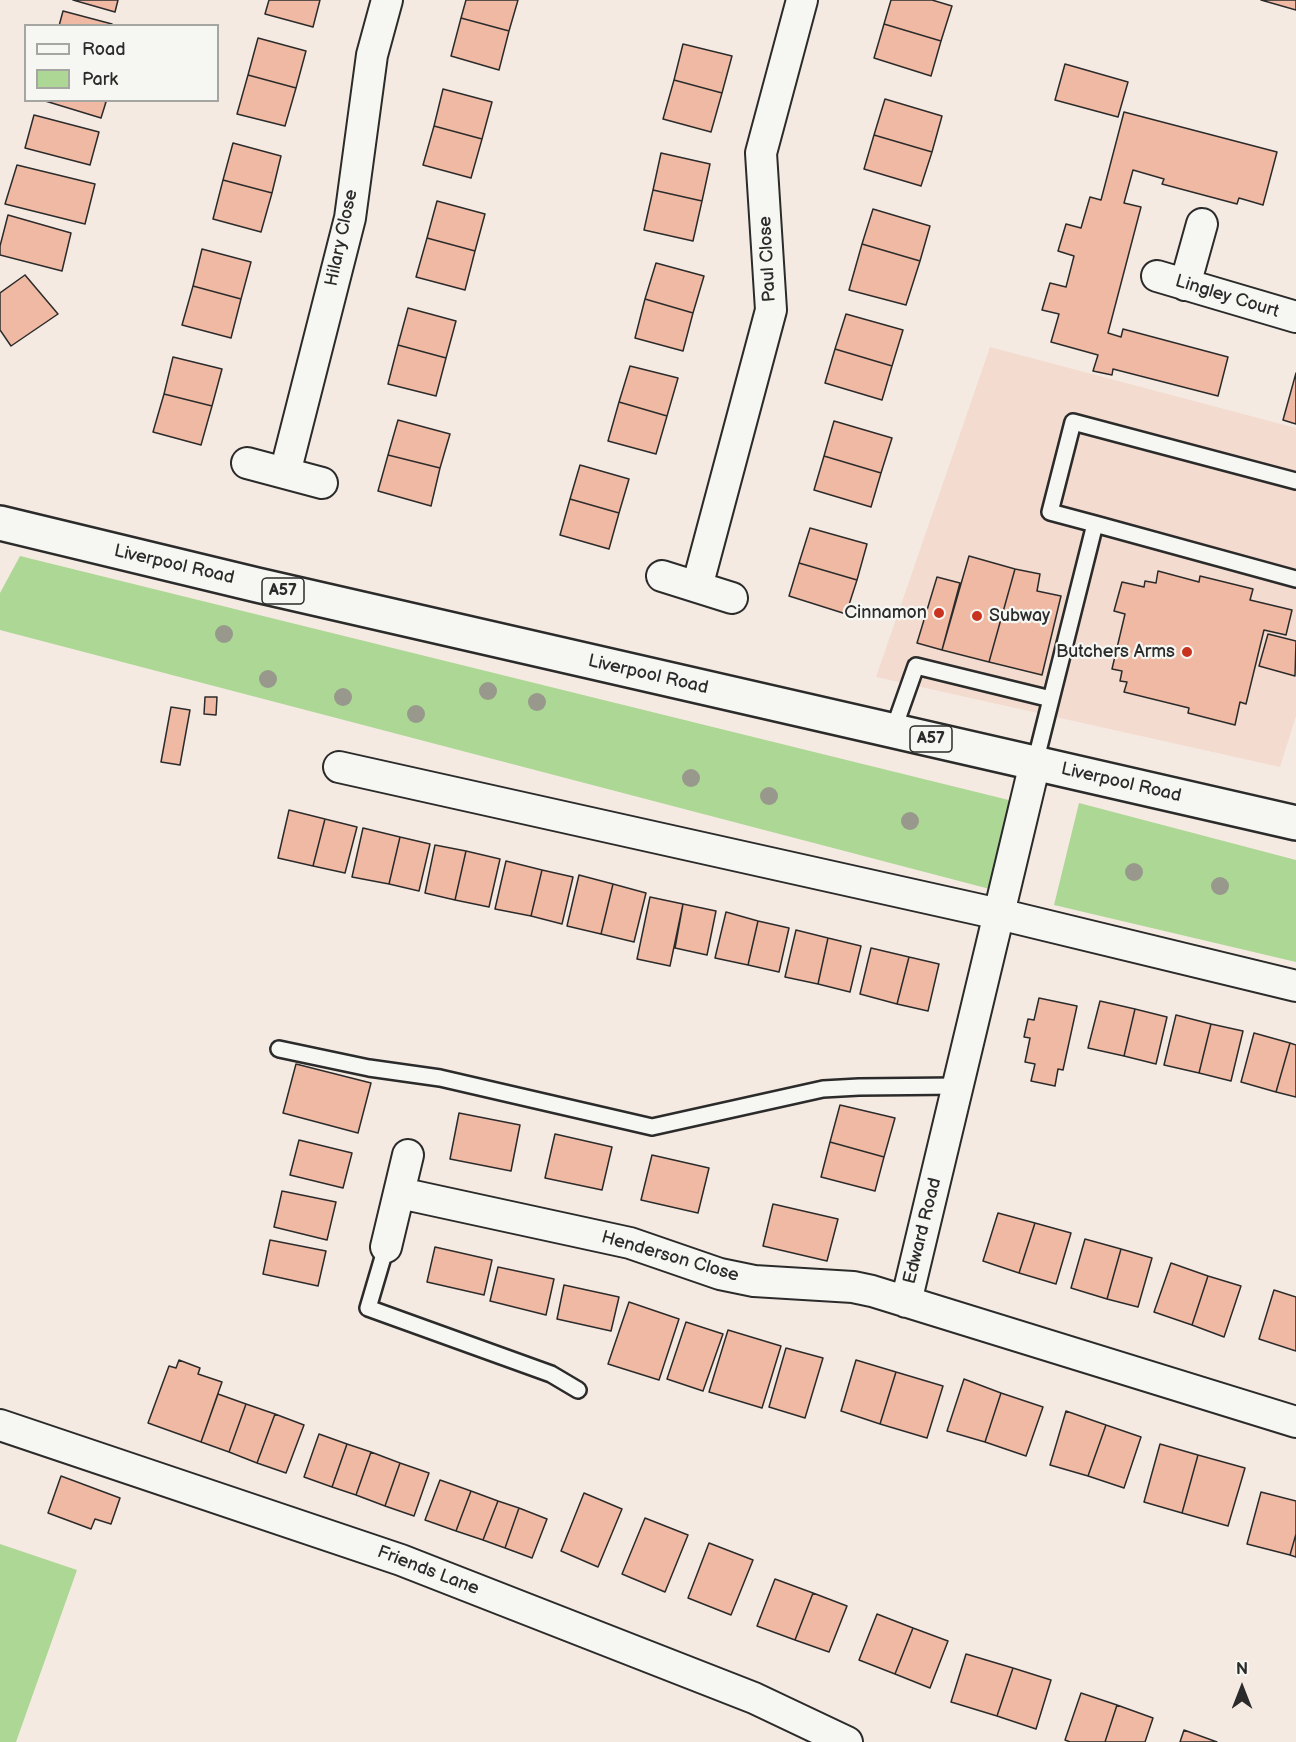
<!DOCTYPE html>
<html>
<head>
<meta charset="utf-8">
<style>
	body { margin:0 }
	#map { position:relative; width:1296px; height:1742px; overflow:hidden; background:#f5eae2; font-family:"Balsamiq Sans",sans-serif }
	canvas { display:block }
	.legend { position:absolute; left:24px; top:24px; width:195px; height:78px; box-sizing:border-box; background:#f6f6f2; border:2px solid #a5a5a2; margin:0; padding:8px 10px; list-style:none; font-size:18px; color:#2b2b2b }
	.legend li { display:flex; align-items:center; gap:12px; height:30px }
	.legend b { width:30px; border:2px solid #a5a5a2 }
	.north { position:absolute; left:1212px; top:1658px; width:60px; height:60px; -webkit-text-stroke:4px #f6f6f2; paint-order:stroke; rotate:0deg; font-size:16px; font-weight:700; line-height:24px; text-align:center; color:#2b2b2b }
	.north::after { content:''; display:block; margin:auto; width:21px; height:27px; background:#2b2b2b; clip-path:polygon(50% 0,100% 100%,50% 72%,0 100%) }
</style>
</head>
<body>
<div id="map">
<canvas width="1296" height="1742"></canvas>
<ul class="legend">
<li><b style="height:8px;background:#f6f6f2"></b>Road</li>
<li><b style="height:16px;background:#add795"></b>Park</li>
</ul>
<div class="north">N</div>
</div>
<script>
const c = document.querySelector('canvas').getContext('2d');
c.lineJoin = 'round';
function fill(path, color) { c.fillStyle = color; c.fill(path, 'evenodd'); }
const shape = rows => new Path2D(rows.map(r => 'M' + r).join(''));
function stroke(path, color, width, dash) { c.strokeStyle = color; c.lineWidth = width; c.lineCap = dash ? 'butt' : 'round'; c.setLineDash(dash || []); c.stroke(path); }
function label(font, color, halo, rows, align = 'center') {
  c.font = font + ' "Balsamiq Sans",sans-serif'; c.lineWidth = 4.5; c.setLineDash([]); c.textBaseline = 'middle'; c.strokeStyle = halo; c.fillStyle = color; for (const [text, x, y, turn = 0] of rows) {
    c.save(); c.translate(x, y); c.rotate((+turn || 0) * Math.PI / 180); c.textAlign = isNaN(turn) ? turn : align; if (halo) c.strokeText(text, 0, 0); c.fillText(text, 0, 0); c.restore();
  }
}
const built = shape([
	[990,347,1296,428,1296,716,1280,767,876,677]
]);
const green = shape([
	[20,556,1033,806,1005,893,0,630,0,593],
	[1079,803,1296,860,1296,962,1054,905],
	[0,1544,77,1570,16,1742,0,1742]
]);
const building = shape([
	[73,0,118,0,115,12,73,0],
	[269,0,320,0,313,27,265,14,269,0],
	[466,0,518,0,509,31,461,18,466,0],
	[891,0,932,0,952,6,941,41,884,24,891,0],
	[1261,0,1296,0,1296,10,1261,0],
	[63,11,112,24,111,26,59,26,63,11],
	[461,18,509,31,499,70,451,56,461,18],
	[884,24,941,41,931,76,874,58,884,24],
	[258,38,306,51,296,88,248,75,258,38],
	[683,44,732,56,722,93,674,80,683,44],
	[1065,64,1128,82,1118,117,1055,100,1065,64],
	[248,75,296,88,285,126,237,114,248,75],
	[674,80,722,93,711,132,663,119,674,80],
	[443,89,492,102,482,139,434,126,443,89],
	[885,99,942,116,932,152,874,135,885,99],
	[42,100,101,100,106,102,101,118,42,100],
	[1124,112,1277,152,1263,205,1239,198,1237,204,1162,184,1164,179,1133,170,1124,203,1141,207,1108,333,1121,337,1123,329,1228,357,1218,396,1113,369,1112,375,1093,371,1098,355,1051,342,1059,314,1042,310,1050,283,1066,287,1074,256,1058,251,1066,224,1081,228,1090,197,1101,200,1124,112],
	[34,115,99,132,90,165,25,148,34,115],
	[434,126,482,139,471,178,423,165,434,126],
	[874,135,932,152,921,186,864,169,874,135],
	[233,143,281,156,272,193,223,180,233,143],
	[661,153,710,164,702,201,653,190,661,153],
	[17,165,95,184,85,224,5,204,17,165],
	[223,180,272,193,261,232,213,219,223,180],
	[653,190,702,201,693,241,644,230,653,190],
	[437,201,485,214,475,251,427,238,437,201],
	[873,209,930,226,920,261,862,244,873,209],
	[8,215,71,233,62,271,0,255,0,246,8,215],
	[427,238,475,251,465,290,416,277,427,238],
	[862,244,920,261,906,305,849,290,862,244],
	[202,249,251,262,241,299,193,286,202,249],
	[656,263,704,276,693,313,645,299,656,263],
	[25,275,58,314,11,346,0,330,0,293,25,275],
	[193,286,241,299,231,338,182,325,193,286],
	[645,299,693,313,683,351,635,338,645,299],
	[408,308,456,321,446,358,398,345,408,308],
	[846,314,903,330,892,366,835,349,846,314],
	[398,345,446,358,436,396,388,384,398,345],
	[835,349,892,366,882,400,825,383,835,349],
	[173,357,222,369,212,406,164,394,173,357],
	[630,366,678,378,667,416,619,402,630,366],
	[1296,373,1296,424,1283,420,1296,373],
	[164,394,212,406,201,445,153,432,164,394],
	[619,402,667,416,656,454,608,441,619,402],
	[398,420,450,434,440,468,388,455,398,420],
	[834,421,892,438,881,473,824,456,834,421],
	[388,455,440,468,431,506,378,491,388,455],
	[824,456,881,473,871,507,814,490,824,456],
	[580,465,629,479,619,513,570,499,580,465],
	[570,499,619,513,609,549,560,535,570,499],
	[810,528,867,544,857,580,799,563,810,528],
	[969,556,1015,569,989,662,942,650,969,556],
	[799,563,857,580,846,614,789,596,799,563],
	[1015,569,1040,574,1037,591,1061,596,1042,675,989,662,1015,569],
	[1158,571,1199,582,1200,576,1253,589,1250,600,1292,610,1286,635,1264,630,1246,704,1240,702,1235,725,1188,713,1189,708,1124,692,1127,682,1120,681,1122,671,1112,669,1125,614,1114,611,1122,582,1144,587,1145,581,1156,583,1158,571],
	[937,577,960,583,942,650,917,643,937,577],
	[1268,634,1296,641,1295,676,1259,666,1268,634],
	[205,697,217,697,216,715,204,714,205,697],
	[171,707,190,710,180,765,161,762,171,707],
	[289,810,325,819,313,866,278,858,289,810],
	[325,819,357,827,345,873,313,866,325,819],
	[363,828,400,837,389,884,352,877,363,828],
	[400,837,430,844,419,891,389,884,400,837],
	[435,845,466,851,455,900,425,893,435,845],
	[466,851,500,859,489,907,455,900,466,851],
	[506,861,542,870,531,916,495,909,506,861],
	[542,870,573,877,562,924,531,916,542,870],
	[579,875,613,884,601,934,567,926,579,875],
	[613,884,646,893,634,942,601,934,613,884],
	[650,897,683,904,670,966,637,959,650,897],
	[683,904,716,911,707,955,675,948,683,904],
	[726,912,758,921,748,965,715,958,726,912],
	[758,921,789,928,779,972,748,965,758,921],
	[796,930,828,938,818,984,785,977,796,930],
	[828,938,861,946,850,992,818,984,828,938],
	[871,948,909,957,897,1004,860,994,871,948],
	[909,957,939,964,928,1011,897,1004,909,957],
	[1039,998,1077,1006,1063,1070,1058,1069,1055,1086,1031,1081,1035,1064,1025,1062,1030,1038,1024,1037,1028,1019,1034,1020,1039,998],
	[1100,1001,1135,1009,1124,1056,1088,1048,1100,1001],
	[1135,1009,1167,1017,1156,1064,1124,1056,1135,1009],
	[1176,1015,1211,1024,1199,1073,1164,1065,1176,1015],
	[1211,1024,1243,1031,1231,1081,1199,1073,1211,1024],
	[1254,1033,1290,1043,1276,1092,1241,1082,1254,1033],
	[1290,1043,1296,1045,1296,1097,1276,1092,1290,1043],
	[296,1064,371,1083,358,1133,283,1113,296,1064],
	[840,1105,895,1118,884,1157,830,1142,840,1105],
	[459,1113,520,1125,511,1171,450,1159,459,1113],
	[555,1134,612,1147,602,1190,545,1178,555,1134],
	[299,1140,352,1153,343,1188,290,1175,299,1140],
	[830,1142,884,1157,875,1191,821,1177,830,1142],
	[652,1155,709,1168,698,1213,641,1200,652,1155],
	[282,1191,336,1202,327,1240,274,1227,282,1191],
	[773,1204,838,1219,827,1261,763,1246,773,1204],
	[998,1213,1035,1223,1019,1273,983,1261,998,1213],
	[1035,1223,1071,1233,1056,1284,1019,1273,1035,1223],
	[1085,1239,1121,1249,1107,1299,1071,1288,1085,1239],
	[270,1240,326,1251,318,1286,263,1274,270,1240],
	[435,1247,492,1260,484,1295,427,1282,435,1247],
	[1121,1249,1152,1258,1138,1307,1107,1299,1121,1249],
	[1171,1263,1208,1276,1192,1325,1154,1312,1171,1263],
	[498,1267,554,1279,546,1315,490,1301,498,1267],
	[1208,1276,1241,1286,1224,1337,1192,1325,1208,1276],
	[564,1285,619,1297,611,1331,557,1319,564,1285],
	[1274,1290,1296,1297,1296,1351,1259,1339,1274,1290],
	[629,1302,679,1319,659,1380,608,1364,629,1302],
	[686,1322,723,1334,703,1391,667,1379,686,1322],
	[728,1330,781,1346,762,1408,709,1392,728,1330],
	[786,1348,823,1358,805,1418,769,1407,786,1348],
	[179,1360,200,1368,198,1374,222,1382,201,1442,148,1423,169,1366,176,1368,179,1360],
	[856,1360,896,1372,880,1424,841,1411,856,1360],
	[896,1372,943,1386,927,1438,880,1424,896,1372],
	[964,1379,1001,1393,985,1442,947,1431,964,1379],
	[1001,1393,1043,1407,1026,1456,985,1442,1001,1393],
	[218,1394,246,1404,229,1452,201,1442,218,1394],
	[246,1404,275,1414,257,1463,229,1452,246,1404],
	[1066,1411,1106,1425,1088,1476,1050,1465,1066,1411],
	[275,1414,304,1425,286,1473,257,1463,275,1414],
	[1106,1425,1141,1437,1124,1488,1088,1476,1106,1425],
	[319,1434,347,1444,332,1487,304,1477,319,1434],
	[347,1444,371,1452,356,1495,332,1487,347,1444],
	[1160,1444,1198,1455,1182,1513,1144,1502,1160,1444],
	[371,1452,400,1463,385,1506,356,1495,371,1452],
	[1198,1455,1245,1468,1228,1526,1182,1513,1198,1455],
	[400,1463,429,1473,414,1516,385,1506,400,1463],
	[61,1476,120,1498,111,1524,95,1519,91,1529,48,1513,61,1476],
	[440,1480,471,1491,456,1531,425,1520,440,1480],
	[471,1491,498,1501,483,1540,456,1531,471,1491],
	[1261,1492,1296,1501,1296,1534,1290,1555,1247,1544,1261,1492],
	[584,1493,622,1509,598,1567,561,1551,584,1493],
	[498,1501,519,1508,505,1548,483,1540,498,1501],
	[519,1508,547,1519,532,1558,505,1548,519,1508],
	[645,1518,688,1535,665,1592,622,1574,645,1518],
	[1296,1534,1296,1557,1290,1555,1296,1534],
	[709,1543,753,1560,731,1615,688,1598,709,1543],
	[775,1579,813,1593,795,1640,757,1626,775,1579],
	[813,1593,847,1606,829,1652,795,1640,813,1593],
	[877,1614,913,1628,895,1674,859,1660,877,1614],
	[913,1628,948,1641,930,1688,895,1674,913,1628],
	[966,1654,1013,1668,997,1716,951,1702,966,1654],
	[1013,1668,1051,1680,1036,1729,997,1716,1013,1668],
	[1081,1693,1117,1705,1105,1742,1070,1742,1065,1740,1081,1693],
	[1117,1705,1153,1718,1145,1742,1105,1742,1117,1705],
	[1184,1730,1217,1742,1180,1742,1184,1730]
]);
const lane = shape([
	[1095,524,1296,579],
	[893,731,916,666,1051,699],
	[1035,763,1095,524,1050,512,1073,422,1296,481],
	[279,1049,369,1068,440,1078,652,1127,823,1089,859,1087,958,1086],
	[386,1247,368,1308,551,1374,578,1390]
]);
const street = shape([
	[1157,276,1296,317],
	[1185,285,1202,224],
	[247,463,322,483],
	[285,473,350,218,372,55,387,0],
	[662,576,732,598],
	[697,587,771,310,761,153,802,0],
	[339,767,999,914,1296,986],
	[400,1193,630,1243,720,1274,754,1281,853,1287,872,1291,1296,1422],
	[386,1247,408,1155],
	[906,1302,1035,763],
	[0,1425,401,1560,754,1698,847,1742]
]);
const highway = shape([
	[0,523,257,585,1296,823]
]);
const trees = [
	[224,634],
	[268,679],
	[488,691],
	[343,697],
	[537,702],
	[416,714],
	[691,778],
	[769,796],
	[910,821],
	[1134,872],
	[1220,886]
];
const markers = [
	[939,613,6,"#c8321e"],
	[977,616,6,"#c8321e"],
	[1187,652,6,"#c8321e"]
];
const shields = [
	[283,591,42],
	[931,739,42]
];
const shieldNames = [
	["A57",283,591],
	["A57",931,739]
];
const streetNames = [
	["Hilary Close",342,238,-78],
	["Paul Close",768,259,-93],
	["Lingley Court",1227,297,17],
	["Liverpool Road",174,565,13],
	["Liverpool Road",648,675,13],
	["Liverpool Road",1121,783,13],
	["Edward Road",923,1231,-76],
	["Henderson Close",670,1257,16],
	["Friends Lane",428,1571,21]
];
const poiNames = [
	["Cinnamon",927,613],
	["Subway",989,616,"left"],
	["Butchers Arms",1175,652]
];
fill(built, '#f3dbcf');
fill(green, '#add795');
fill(building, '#efb9a3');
stroke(building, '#2b2b2b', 1.5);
stroke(lane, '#2b2b2b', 20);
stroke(street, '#2b2b2b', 34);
stroke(highway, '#2b2b2b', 38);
stroke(lane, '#f6f6f2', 15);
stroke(street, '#f6f6f2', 30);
stroke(highway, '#f6f6f2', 33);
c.fillStyle = '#98998c';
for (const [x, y] of trees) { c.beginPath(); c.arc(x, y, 9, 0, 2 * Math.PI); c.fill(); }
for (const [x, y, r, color] of markers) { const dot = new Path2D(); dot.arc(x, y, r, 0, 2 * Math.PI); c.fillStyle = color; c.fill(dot); stroke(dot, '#f6f6f2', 2); }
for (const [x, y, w] of shields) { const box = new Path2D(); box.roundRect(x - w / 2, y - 13, w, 26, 4.5); c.fillStyle = '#f6f6f2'; c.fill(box); stroke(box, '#2b2b2b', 1.5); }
label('bold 16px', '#2b2b2b', null, shieldNames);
label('18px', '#2b2b2b', '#f6f6f2', streetNames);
label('18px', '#2b2b2b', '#f6f6f2', poiNames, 'right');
</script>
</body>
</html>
